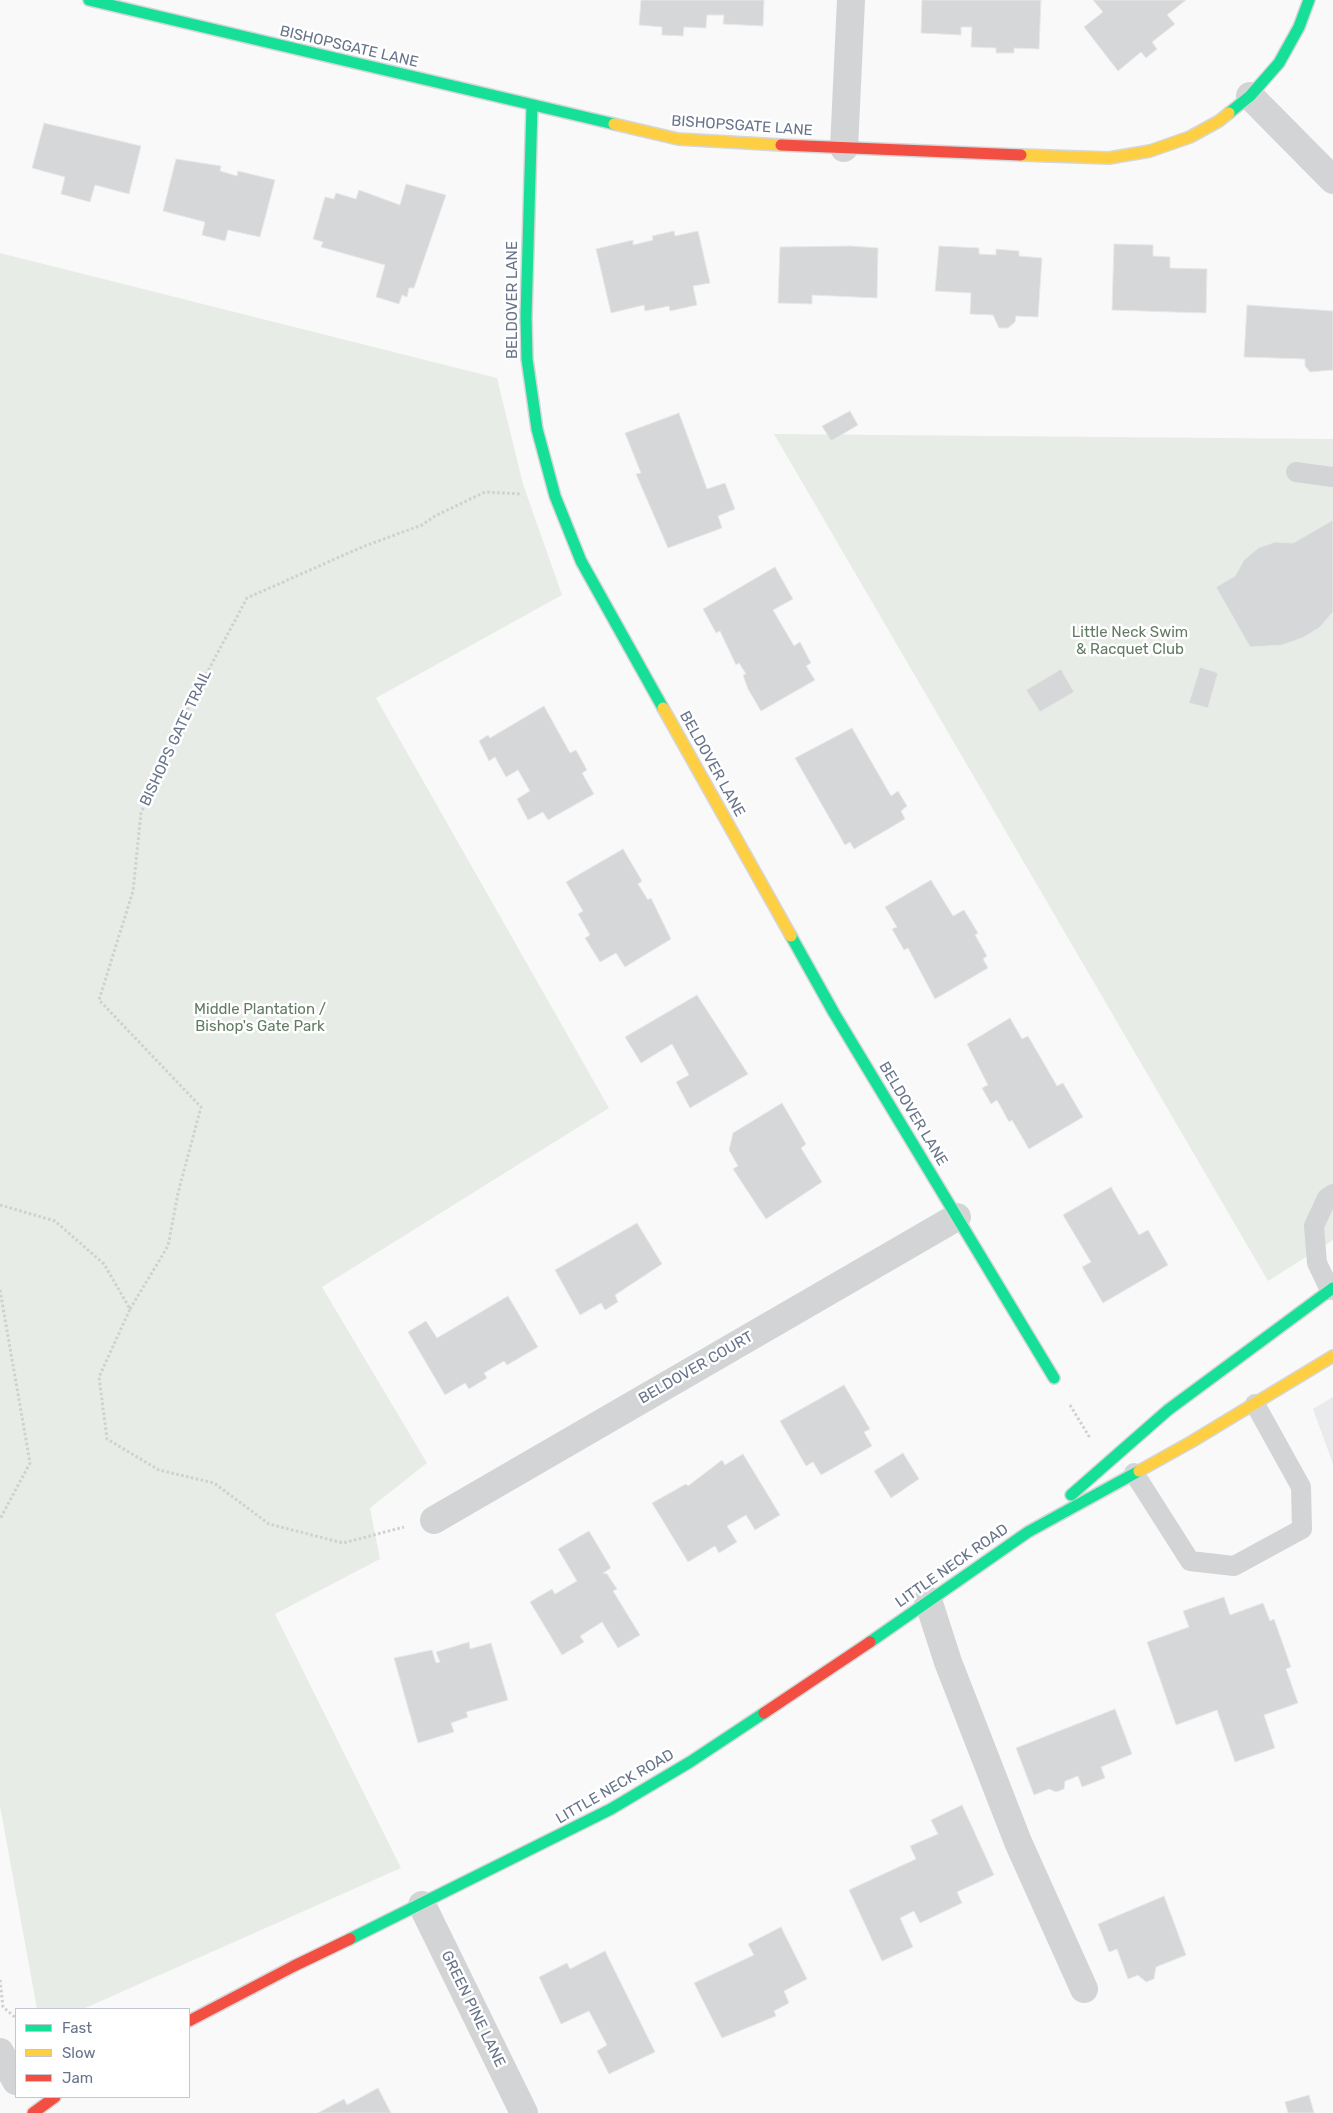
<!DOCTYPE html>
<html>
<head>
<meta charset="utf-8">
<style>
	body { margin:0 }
	#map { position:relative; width:1333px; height:2113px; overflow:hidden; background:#f9f9f9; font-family:Rubik,sans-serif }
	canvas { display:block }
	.legend { position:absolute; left:15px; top:2008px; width:175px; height:90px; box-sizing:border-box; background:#fff; border:1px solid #c2c7d1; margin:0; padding:6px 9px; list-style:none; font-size:15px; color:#67748b }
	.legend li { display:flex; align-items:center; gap:10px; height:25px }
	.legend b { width:25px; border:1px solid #c2c7d1 }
</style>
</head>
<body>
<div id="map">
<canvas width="1333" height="2113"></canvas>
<ul class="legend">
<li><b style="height:6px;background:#16e098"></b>Fast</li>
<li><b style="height:6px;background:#ffcf43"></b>Slow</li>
<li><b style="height:6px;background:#f24e42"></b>Jam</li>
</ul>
</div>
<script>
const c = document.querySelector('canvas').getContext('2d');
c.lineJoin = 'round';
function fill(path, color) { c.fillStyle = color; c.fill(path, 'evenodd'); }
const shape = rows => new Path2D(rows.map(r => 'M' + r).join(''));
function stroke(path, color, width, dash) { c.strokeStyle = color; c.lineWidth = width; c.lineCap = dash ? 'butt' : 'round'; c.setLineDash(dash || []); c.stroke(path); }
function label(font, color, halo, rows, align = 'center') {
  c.font = font + ' Rubik,sans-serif'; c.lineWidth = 5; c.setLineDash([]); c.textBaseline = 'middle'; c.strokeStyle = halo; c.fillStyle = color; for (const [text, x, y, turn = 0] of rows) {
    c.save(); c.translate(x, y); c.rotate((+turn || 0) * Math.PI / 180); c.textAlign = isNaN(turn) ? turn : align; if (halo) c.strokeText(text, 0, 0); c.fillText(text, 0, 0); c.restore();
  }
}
const built = shape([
	[1333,1397,1333,1464,1313,1409]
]);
const green = shape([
	[0,253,497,378,523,484,562,595,376,698,609,1108,322,1287,427,1463,370,1508,380,1559,275,1614,401,1868,83,2009,37,2009,0,1806],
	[774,434,1333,439,1333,1240,1268,1281]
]);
const building = shape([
	[641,0,764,0,763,26,723,24,724,15,707,15,706,28,684,27,683,36,662,35,662,27,639,25,641,0],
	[922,0,1041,0,1039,49,1014,48,1014,53,996,53,996,48,971,47,972,27,961,27,961,35,921,33,922,0],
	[1093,0,1186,0,1167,15,1175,24,1152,42,1157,49,1146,58,1141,52,1118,71,1084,27,1103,12,1093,0],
	[44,123,141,146,129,194,95,185,90,202,61,194,65,177,32,168,44,123],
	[176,159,221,166,220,171,237,176,238,171,275,180,260,237,228,230,225,241,202,235,205,222,163,211,176,159],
	[406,184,446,195,414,288,409,288,407,297,402,295,399,304,376,297,385,265,321,247,323,242,313,239,325,197,334,199,336,193,356,199,359,190,400,205,406,184],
	[674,231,675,236,698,231,710,283,693,286,697,305,670,311,669,306,645,311,644,305,611,313,596,249,633,240,633,245,653,240,652,236,674,231],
	[1114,244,1153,245,1153,256,1170,257,1170,268,1207,269,1206,313,1112,310,1114,244],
	[851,246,878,248,877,298,812,295,812,304,778,303,780,247,851,246],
	[939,246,979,248,979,254,996,255,996,249,1019,251,1019,256,1042,258,1038,317,1016,316,1015,322,1008,328,999,328,993,315,970,314,971,293,935,291,939,246],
	[1247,305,1333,311,1333,370,1310,372,1305,366,1305,359,1244,357,1247,305],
	[850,411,858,425,831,441,822,426,850,411],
	[679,413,707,489,725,483,735,509,718,516,722,528,668,548,636,474,641,473,625,433,679,413],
	[1333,520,1333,612,1319,628,1302,638,1282,645,1250,647,1216,587,1235,576,1244,560,1258,548,1275,542,1293,543,1333,520],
	[775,567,793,599,773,610,794,646,800,642,811,663,806,666,815,680,761,711,748,689,743,675,746,674,739,663,736,665,720,631,716,633,703,609,775,567],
	[1200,667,1218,673,1208,708,1189,703,1200,667],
	[1061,669,1074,692,1040,712,1026,690,1061,669],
	[544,706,570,753,576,750,587,770,582,773,594,794,548,820,543,812,528,820,517,799,530,791,518,770,506,777,495,757,489,761,479,741,488,735,490,738,544,706],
	[852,728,891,796,898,791,907,806,901,811,905,819,854,849,850,842,845,845,795,758,852,728],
	[623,849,642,881,638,884,648,900,651,898,671,939,625,967,616,953,600,962,585,938,590,935,578,914,583,911,566,882,623,849],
	[931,880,953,916,964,910,978,933,975,935,987,956,983,959,988,968,935,999,908,948,904,950,892,929,897,927,885,907,931,880],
	[697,995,748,1074,690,1108,676,1082,689,1075,672,1044,641,1063,625,1037,697,995],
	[1010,1018,1022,1039,1028,1036,1057,1086,1063,1083,1083,1117,1029,1149,1012,1120,1009,1122,997,1100,991,1104,982,1088,988,1085,967,1044,1010,1018],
	[782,1103,806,1144,801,1148,822,1182,766,1219,733,1169,738,1166,729,1150,733,1133,782,1103],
	[1111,1187,1139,1235,1148,1230,1168,1265,1103,1303,1082,1267,1091,1262,1063,1215,1111,1187],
	[637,1223,662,1264,615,1295,618,1302,605,1310,601,1303,580,1315,555,1270,637,1223],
	[508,1296,538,1347,507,1365,504,1361,484,1373,487,1378,469,1389,465,1383,445,1395,408,1332,426,1321,437,1338,508,1296],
	[844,1385,870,1429,864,1432,872,1446,821,1475,813,1462,806,1466,780,1421,844,1385],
	[903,1453,919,1479,891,1498,874,1471,903,1453],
	[743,1454,780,1515,755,1530,746,1515,727,1526,737,1542,719,1553,715,1546,688,1562,652,1503,686,1484,688,1486,722,1460,725,1465,743,1454],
	[589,1531,611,1568,603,1573,607,1574,617,1589,613,1591,640,1635,618,1648,602,1622,580,1636,584,1642,562,1655,530,1602,552,1589,555,1594,577,1581,558,1549,589,1531],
	[1224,1597,1230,1615,1263,1603,1270,1621,1274,1619,1291,1667,1286,1669,1298,1703,1264,1715,1275,1748,1235,1762,1217,1710,1176,1725,1147,1642,1189,1627,1183,1611,1224,1597],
	[469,1642,470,1649,491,1643,508,1700,466,1712,468,1717,451,1723,454,1732,418,1743,394,1658,432,1650,436,1663,440,1662,436,1652,469,1642],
	[1115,1709,1132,1754,1101,1767,1105,1778,1082,1787,1078,1776,1065,1781,1064,1789,1056,1792,1049,1789,1034,1795,1016,1748,1115,1709],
	[962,1805,994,1875,957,1892,962,1903,920,1923,914,1911,900,1918,913,1947,882,1961,849,1890,916,1859,910,1846,938,1834,931,1820,962,1805],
	[1164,1896,1186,1955,1156,1967,1154,1979,1146,1982,1138,1975,1128,1979,1117,1949,1109,1952,1098,1924,1164,1896],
	[781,1927,807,1979,784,1991,789,2003,774,2011,776,2016,722,2038,694,1983,754,1955,748,1944,781,1927],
	[605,1951,655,2052,609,2074,597,2051,607,2045,589,2011,561,2024,539,1977,567,1963,570,1969,605,1951],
	[378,2088,391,2113,318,2113,344,2099,347,2105,378,2088],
	[1309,2095,1314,2113,1288,2113,1285,2102,1309,2095]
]);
const path = shape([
	[0,1205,55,1221,104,1264,130,1309,99,1377,107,1439,159,1470,214,1483,269,1524,343,1543,404,1527],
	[0,1290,30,1463,0,1519],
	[130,1309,168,1246,178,1193,201,1107,99,1000,133,891,141,813,188,708,247,598,362,547,422,525,435,516,485,492,522,494],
	[1070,1405,1090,1438],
	[0,1980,3,2007,16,2018]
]);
const lane = shape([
	[1296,472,1333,477],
	[1330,1290,1317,1263,1314,1226,1327,1198,1333,1194],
	[1134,1473,1190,1561,1234,1566,1302,1529,1301,1487,1255,1404]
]);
const street = shape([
	[1250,96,1333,180],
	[844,148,851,0],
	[434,1520,957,1217],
	[928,1600,948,1662,1018,1842,1084,1989],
	[422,1905,524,2113],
	[0,2052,16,2081]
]);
const fast = shape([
	[89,0,614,124],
	[532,106,526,317,527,359,537,429,555,496,581,561,663,708],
	[1229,113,1250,96,1279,63,1299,27,1309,0],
	[791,936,834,1013,1054,1378],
	[1071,1495,1168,1410,1333,1288],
	[870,1642,1028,1532,1139,1471],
	[350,1939,611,1809,690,1762,764,1713]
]);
const slow = shape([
	[614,124,678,139,781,145],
	[1021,155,1109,158,1150,151,1190,137,1219,121,1229,113],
	[663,708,791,936],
	[1139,1471,1191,1442,1333,1356]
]);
const jam = shape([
	[781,145,1021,155],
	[764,1713,870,1642],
	[189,2021,294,1966,350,1939],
	[33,2113,55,2097]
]);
const streetNames = [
	["BISHOPSGATE LANE",349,47,13],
	["BISHOPSGATE LANE",742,126,4],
	["BELDOVER LANE",513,300,-90],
	["BISHOPS GATE TRAIL",176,738,-65],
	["BELDOVER LANE",712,764,61],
	["BELDOVER LANE",913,1114,59],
	["BELDOVER COURT",696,1368,-30],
	["LITTLE NECK ROAD",952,1566,-35],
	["LITTLE NECK ROAD",615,1787,-30],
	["GREEN PINE LANE",473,2009,64]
];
const parkNames = [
	["Little Neck Swim",1130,633],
	["& Racquet Club",1130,650],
	["Middle Plantation /",260,1010],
	["Bishop's Gate Park",260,1027]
];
fill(built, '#e9eaeb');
fill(green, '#e8ece7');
fill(building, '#d6d7d8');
stroke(building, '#e8e8e8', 1);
stroke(fast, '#d4d6d8', 14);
stroke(slow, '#d4d6d8', 14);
stroke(jam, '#d4d6d8', 14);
stroke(path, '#cfd0d2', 3, [2.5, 2.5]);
stroke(lane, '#d3d4d5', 20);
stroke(street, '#d3d4d5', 28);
stroke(fast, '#16e098', 11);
stroke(slow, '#ffcf43', 11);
stroke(jam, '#f24e42', 11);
label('15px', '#67748b', '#fff', streetNames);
label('15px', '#627b62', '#fff', parkNames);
</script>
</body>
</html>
